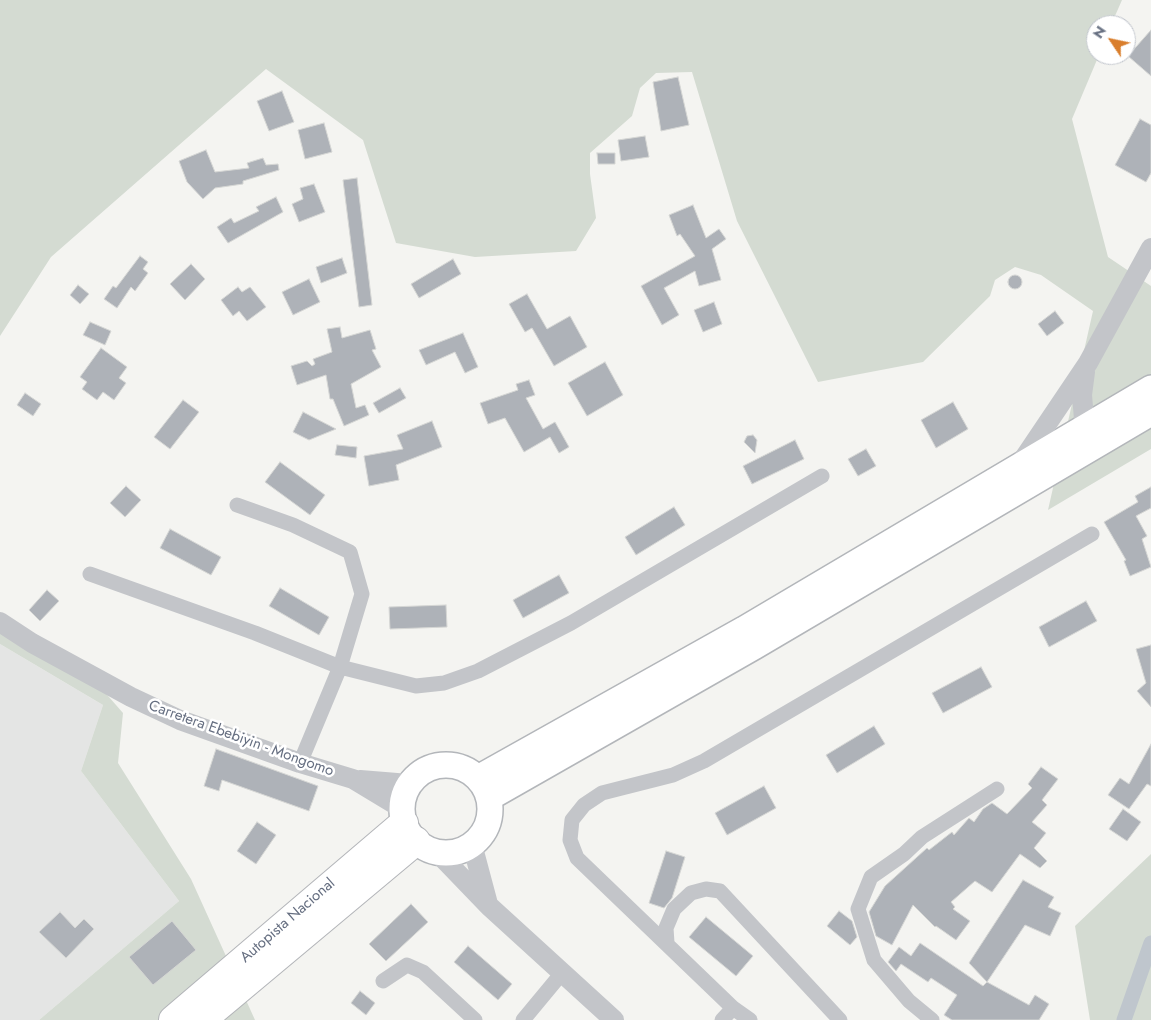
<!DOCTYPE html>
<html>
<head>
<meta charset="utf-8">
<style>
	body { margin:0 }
	#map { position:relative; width:1151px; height:1020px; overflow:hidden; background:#f4f4f1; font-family:Jost,sans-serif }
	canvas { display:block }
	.north { position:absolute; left:1086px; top:15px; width:50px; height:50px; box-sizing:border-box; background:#fff; border:1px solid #c1c5cc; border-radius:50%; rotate:304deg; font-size:14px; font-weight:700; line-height:20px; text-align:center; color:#656e80 }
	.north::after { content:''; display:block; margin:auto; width:18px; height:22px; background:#d97e2c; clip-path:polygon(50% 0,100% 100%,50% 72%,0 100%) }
</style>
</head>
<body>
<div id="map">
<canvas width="1151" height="1020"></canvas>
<div class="north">N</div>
</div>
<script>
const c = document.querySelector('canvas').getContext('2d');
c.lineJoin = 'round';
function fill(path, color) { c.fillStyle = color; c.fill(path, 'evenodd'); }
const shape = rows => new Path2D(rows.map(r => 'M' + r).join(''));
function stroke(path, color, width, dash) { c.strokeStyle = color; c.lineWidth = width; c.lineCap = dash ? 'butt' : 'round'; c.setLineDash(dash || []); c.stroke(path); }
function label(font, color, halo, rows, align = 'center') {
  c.font = font + ' Jost,sans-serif'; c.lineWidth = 5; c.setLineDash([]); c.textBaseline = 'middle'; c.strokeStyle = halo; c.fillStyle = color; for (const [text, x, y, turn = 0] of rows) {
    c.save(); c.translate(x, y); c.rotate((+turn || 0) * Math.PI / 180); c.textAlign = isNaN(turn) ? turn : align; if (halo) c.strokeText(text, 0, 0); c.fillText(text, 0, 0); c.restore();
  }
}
const built = shape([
	[0,644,103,705,81,771,179,901,39,1020,0,1020]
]);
const green = shape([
	[0,0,1122,0,1111,25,1096,25,1096,55,1099,55,1072,119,1108,257,1151,286,1151,449,1048,510,1093,311,1041,275,1015,267,995,280,990,296,923,362,818,382,737,221,692,72,656,73,640,88,632,116,590,153,590,174,596,218,576,251,475,257,396,243,363,140,266,69,51,257,0,336],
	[0,622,88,673,123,713,118,763,191,879,255,1020,39,1020,179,901,81,771,103,705,0,644],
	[1151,854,1151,1020,1090,1020,1075,926]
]);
const canal = shape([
	[1124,1020,1151,943]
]);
const building = shape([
	[1151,30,1151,76,1128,56,1151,30],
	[678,77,689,125,661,131,653,82,678,77],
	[282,91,294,122,269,131,257,101,282,91],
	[1140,119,1151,125,1151,173,1146,182,1115,165,1140,119],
	[324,123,332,152,305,159,298,130,324,123],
	[645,136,649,157,621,161,618,140,645,136],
	[206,150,215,172,249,168,247,163,263,158,266,165,278,164,279,170,243,181,243,184,215,188,203,199,187,182,179,161,206,150],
	[597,153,615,153,615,164,598,164,597,153],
	[357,178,372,305,359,307,343,180,357,178],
	[314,184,325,212,299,222,292,204,303,199,300,188,314,184],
	[276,197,283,212,228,243,217,227,231,218,234,223,259,211,256,207,276,197],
	[693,205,706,238,719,229,726,239,712,249,721,280,699,286,695,271,664,288,679,315,662,325,641,286,695,256,680,234,677,236,669,215,693,205],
	[140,256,148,262,143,269,148,273,135,291,131,287,117,308,104,299,113,286,116,288,140,256],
	[342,258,347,273,321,283,316,267,342,258],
	[453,259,461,274,419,298,411,284,453,259],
	[191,264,205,279,185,300,170,284,191,264],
	'1008 282a7 7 0 1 1 14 0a7 7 0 1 1-14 0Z',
	[309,279,320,302,293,315,282,292,309,279],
	[78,285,89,294,80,304,70,295,78,285],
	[238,287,242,292,250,287,266,307,247,321,239,311,233,316,221,300,238,287],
	[527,294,547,329,570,316,587,347,554,366,532,328,525,332,509,304,527,294],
	[714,302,722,324,703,332,694,310,714,302],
	[1055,311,1064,323,1047,336,1038,324,1055,311],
	[90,322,111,331,105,345,83,335,90,322],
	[340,327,342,338,370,330,376,349,372,350,381,367,351,384,356,408,365,405,369,415,344,426,333,399,330,399,326,375,297,385,291,366,307,361,312,366,315,364,313,359,332,352,327,329,340,327],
	[463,333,478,367,465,373,455,352,426,365,419,350,463,333],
	[101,348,127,367,119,378,126,383,114,400,103,392,97,400,82,389,87,382,80,377,101,348],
	[605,362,623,395,587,416,568,383,605,362],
	[529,380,535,395,526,398,543,429,555,422,569,447,559,453,550,437,524,452,505,418,488,424,480,403,518,390,516,384,529,380],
	[400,388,406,398,379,413,373,403,400,388],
	[25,393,41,404,33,416,17,405,25,393],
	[183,400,199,412,170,449,154,437,183,400],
	[953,402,968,429,936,448,921,420,953,402],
	[303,412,336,429,309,440,293,432,303,412],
	[432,421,442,447,396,465,399,480,369,486,364,456,403,449,397,435,432,421],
	[753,435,757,440,755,453,744,442,747,436,753,435],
	[795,440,804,459,752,484,743,466,795,440],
	[337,445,357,447,356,458,335,455,337,445],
	[866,449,876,466,858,476,848,459,866,449],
	[280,462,325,495,310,515,265,482,280,462],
	[126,486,141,500,125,517,110,503,126,486],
	[1151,487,1151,508,1136,516,1147,536,1142,539,1151,567,1130,576,1124,561,1126,560,1104,522,1138,502,1135,496,1151,487],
	[674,507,685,525,636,555,625,537,674,507],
	[170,529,221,557,211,575,160,548,170,529],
	[559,575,569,593,523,618,513,600,559,575],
	[280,588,329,617,319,635,269,606,280,588],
	[47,590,59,601,40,621,29,610,47,590],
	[1086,601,1097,621,1049,647,1039,627,1086,601],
	[446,605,447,627,390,629,389,607,446,605],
	[1151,645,1151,707,1137,691,1146,683,1136,649,1151,645],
	[981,667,992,687,943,713,932,693,981,667],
	[874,726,885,744,837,773,826,755,874,726],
	[1151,744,1151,786,1147,784,1129,809,1108,795,1120,778,1129,784,1151,744],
	[216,749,318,786,309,811,222,780,219,791,204,786,216,749],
	[1041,767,1058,779,1042,800,1047,805,1032,822,1046,833,1034,848,1047,861,1040,868,1020,854,992,892,975,881,951,902,955,907,953,909,970,921,956,940,936,926,935,927,913,905,892,945,876,936,869,912,885,886,927,848,929,850,952,832,954,835,969,818,974,822,983,809,992,803,1007,814,1032,788,1028,784,1041,767],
	[764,786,776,808,727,835,715,813,764,786],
	[1123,809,1141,822,1127,841,1109,829,1123,809],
	[257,822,276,835,256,864,237,851,257,822],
	[666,851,685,857,672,898,664,908,649,903,666,851],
	[1023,880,1054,897,1048,907,1061,913,1050,936,1025,925,987,982,1029,1005,1035,995,1049,1004,1039,1020,952,1020,944,1015,957,995,931,978,928,982,901,964,896,971,888,962,899,947,911,956,920,943,983,986,987,982,969,963,1023,880],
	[411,904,428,922,386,961,369,944,411,904],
	[839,911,852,921,857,937,850,945,827,926,839,911],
	[60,912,75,928,84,919,94,929,66,958,39,932,60,912],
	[706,917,753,956,736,976,689,937,706,917],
	[172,921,196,950,153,985,129,957,172,921],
	[468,946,512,984,498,1000,454,962,468,946],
	[360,991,375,1003,366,1015,351,1003,360,991]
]);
const minor = shape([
	[237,505,293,525,350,552,362,594,340,667,300,763],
	[90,574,255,633,340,667,416,686,444,683,478,671,571,623,822,476],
	[667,943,666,928,674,909,691,893,706,889,720,891,840,1020],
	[383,981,407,965,423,972,475,1020],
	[523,1020,562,973],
	[722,1020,733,1008],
	[750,1020,733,1008,577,858,570,840,572,820,584,805,602,793,673,775,704,761,1092,534],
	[932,1020,909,1001,874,960,858,909,871,877,904,854,922,837,997,789]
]);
const tertiary = shape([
	[1079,440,1084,419,1082,395,1085,372],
	[1020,464,1088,363,1151,248],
	[0,622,32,643,131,697,180,720,300,763,353,779,401,808],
	[360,780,409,784],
	[472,844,488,904],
	[437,852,489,906,614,1020]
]);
const primary = shape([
	'402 809a44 44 0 1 1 88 0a44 44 0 1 1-88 0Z',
	[478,778,744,629,1151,388],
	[489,798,754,647,1151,413]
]);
const motorway = shape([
	[173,1020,404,823],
	[202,1020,416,841]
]);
const streetNames = [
	["Carretera Ebebiyin - Mongomo",241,739,20],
	["Autopista Nacional",288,921,-41]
];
fill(built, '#e4e5e4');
fill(green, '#d4dbd2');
stroke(canal, '#bfc6cd', 15);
fill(building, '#aeb2b8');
stroke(building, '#d5d6d4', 1);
stroke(primary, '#b3b6ba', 28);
stroke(motorway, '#b3b5b9', 30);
stroke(minor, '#c3c5c9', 15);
stroke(tertiary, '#c3c5c9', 20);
stroke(primary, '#fff', 25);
stroke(motorway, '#fff', 28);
label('15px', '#656e80', '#fff', streetNames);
</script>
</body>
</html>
